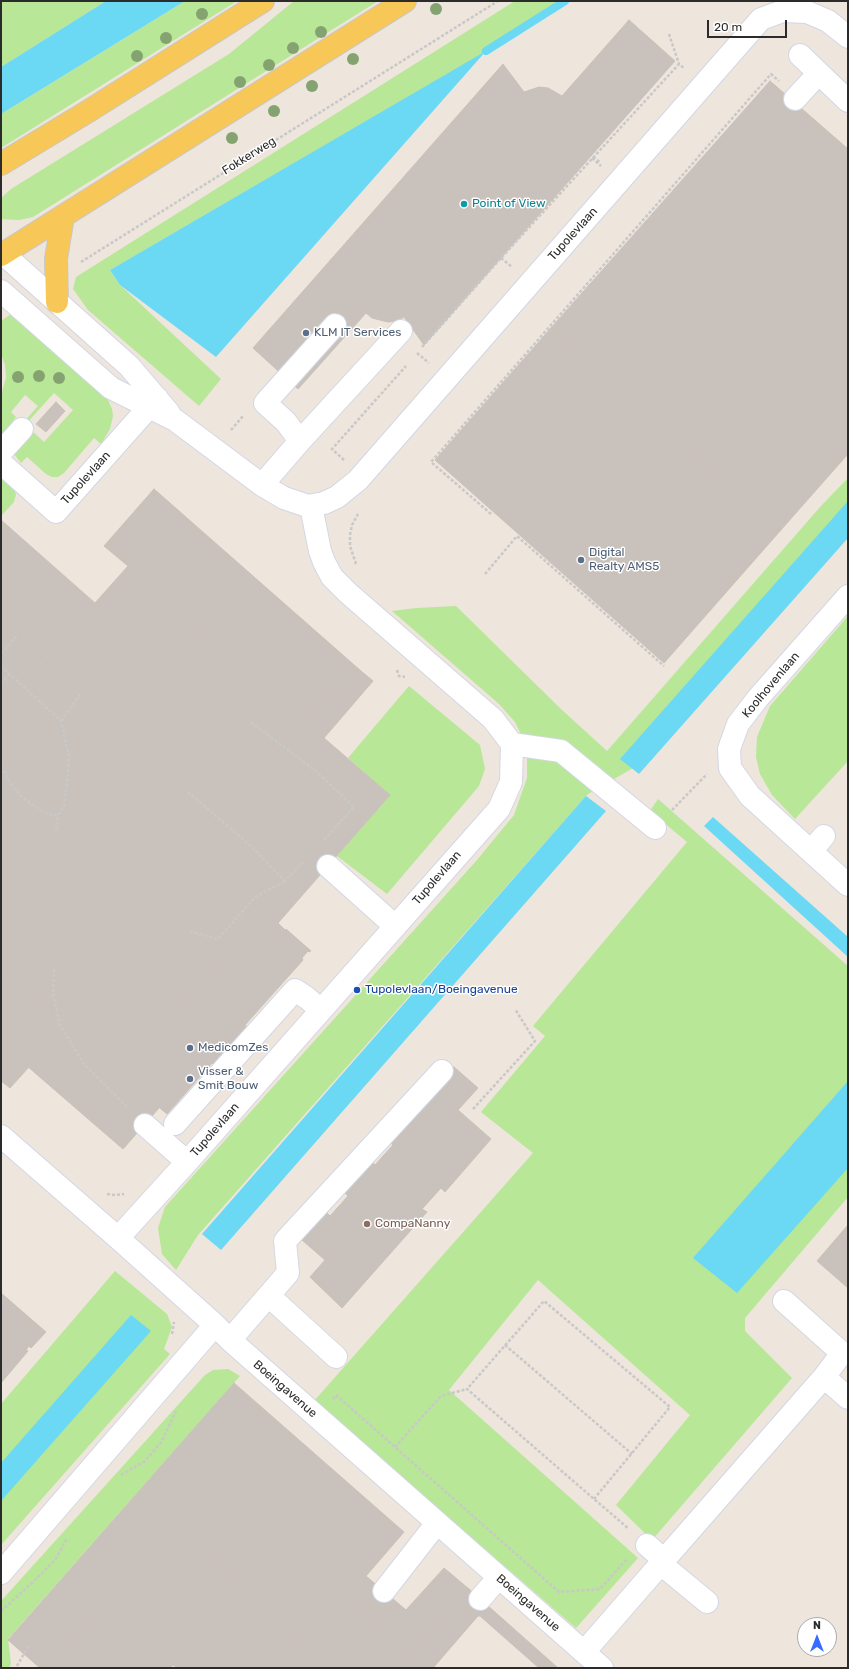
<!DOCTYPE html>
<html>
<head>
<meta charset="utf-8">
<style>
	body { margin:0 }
	#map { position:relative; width:849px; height:1669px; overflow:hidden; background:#eee5dd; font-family:Rubik,sans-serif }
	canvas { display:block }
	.frame { position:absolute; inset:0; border:2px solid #2b2b2b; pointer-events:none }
	.north { position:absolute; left:797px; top:1617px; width:40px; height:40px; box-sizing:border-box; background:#fff; border:1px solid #aaa; border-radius:50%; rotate:0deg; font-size:11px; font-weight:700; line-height:16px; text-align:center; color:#2b2b2b }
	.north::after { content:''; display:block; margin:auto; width:14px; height:18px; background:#386bff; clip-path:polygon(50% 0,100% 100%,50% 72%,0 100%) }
	.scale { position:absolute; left:707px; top:20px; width:80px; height:18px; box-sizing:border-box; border:2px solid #2b2b2b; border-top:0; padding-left:5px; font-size:12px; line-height:14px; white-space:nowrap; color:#2b2b2b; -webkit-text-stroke:3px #fff; paint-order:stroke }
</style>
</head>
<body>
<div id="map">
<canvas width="849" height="1669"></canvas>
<div class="frame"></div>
<div class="north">N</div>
<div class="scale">20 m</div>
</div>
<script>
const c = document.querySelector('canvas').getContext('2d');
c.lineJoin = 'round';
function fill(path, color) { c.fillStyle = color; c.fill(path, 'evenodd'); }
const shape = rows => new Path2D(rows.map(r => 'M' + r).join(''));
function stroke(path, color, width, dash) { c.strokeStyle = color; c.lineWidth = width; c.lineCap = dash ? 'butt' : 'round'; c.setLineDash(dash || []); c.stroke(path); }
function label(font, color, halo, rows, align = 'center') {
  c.font = font + ' Rubik,sans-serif'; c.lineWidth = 3; c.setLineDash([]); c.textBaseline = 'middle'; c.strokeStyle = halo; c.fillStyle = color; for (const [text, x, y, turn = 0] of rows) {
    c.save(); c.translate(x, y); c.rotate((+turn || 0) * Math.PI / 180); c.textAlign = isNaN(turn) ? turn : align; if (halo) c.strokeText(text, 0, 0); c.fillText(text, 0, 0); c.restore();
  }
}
const green = shape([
	[1,1,106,1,1,67],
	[185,1,237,1,1,148,1,114],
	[294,1,378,1,33,217,19,220,1,219,1,198,11,189,229,54],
	[515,1,565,1,480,55,110,270,120,285,221,379,199,406,88,310,73,289,76,277],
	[11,314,102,394,108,400,112,409,113,416,110,429,101,444,94,438,64,473,58,477,52,477,46,474,27,457,21,463,14,454,30,429,44,442,73,410,54,393,25,425,23,423,38,406,25,395,11,412,16,417,3,434,1,432,1,396,6,377,5,365,1,354,1,321],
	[1,478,14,489,16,494,14,502,1,516],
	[848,478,848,522,640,764,588,794,198,1235,176,1270,162,1254,158,1228,165,1207,477,860,514,815,527,778,527,746,515,722,499,704,392,611,416,608,456,606,562,710,607,751,821,506],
	[848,616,848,761,795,819,772,795,760,774,756,757,757,737,770,706],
	[409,686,480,745,485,769,479,786,387,894,337,856,390,795,348,758],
	[658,799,848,966,848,1197,745,1318,745,1331,792,1378,652,1540,616,1505,690,1415,538,1280,449,1390,638,1558,576,1628,314,1401,533,1153,481,1112,545,1036,533,1026,687,842,650,811],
	[115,1271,167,1314,172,1327,164,1349,170,1354,1,1545,1,1404],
	[228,1369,240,1376,8,1639,11,1664,9,1668,1,1668,1,1601,205,1375,213,1370]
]);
const water = shape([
	[106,1,185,1,1,114,1,67],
	[486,51,216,357,120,285,110,270],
	[848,501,848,538,639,774,620,759],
	[586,796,606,811,221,1250,202,1234],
	[713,817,848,937,848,957,704,826],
	[848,1081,848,1168,737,1293,693,1258],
	[131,1315,151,1331,1,1501,1,1463]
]);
const stream = shape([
	[486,51,565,1]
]);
const building = shape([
	[629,20,675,61,424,345,404,317,396,321,388,322,372,318,366,313,298,389,253,348,503,64,524,92,539,87,548,88,562,96,629,20],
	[770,81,848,149,848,454,780,531,551,328,770,81],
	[551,328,780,531,664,663,435,460,551,328],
	[56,402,65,411,46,432,36,424,56,402],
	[154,489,361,671,337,698,336,696,339,693,331,687,302,721,193,624,180,638,187,644,179,654,172,647,160,661,161,663,111,719,1,622,1,520,95,603,128,566,104,546,154,489],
	[1,622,111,719,161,663,160,661,172,647,179,654,187,644,180,638,193,624,302,721,331,687,339,693,336,696,337,698,361,671,373,681,324,738,390,795,278,923,287,932,281,939,258,919,188,998,182,992,174,1001,180,1007,121,1074,145,1095,147,1092,152,1096,149,1099,159,1108,123,1149,27,1066,39,1053,40,1054,60,1032,38,1012,46,1003,45,1002,44,1003,34,994,27,1002,1,980,1,622],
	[258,919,281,939,287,932,285,931,286,929,311,951,309,952,308,951,302,958,303,960,245,1025,252,1031,221,1071,212,1063,167,1114,149,1099,152,1096,147,1092,145,1095,121,1074,180,1007,174,1001,182,992,188,998,258,919],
	[1,980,27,1002,34,994,44,1003,45,1002,46,1003,38,1012,60,1032,40,1054,39,1053,27,1066,29,1067,10,1088,1,1081,1,980],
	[454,1067,478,1088,458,1110,491,1139,445,1192,441,1188,422,1209,427,1212,342,1308,310,1277,325,1260,302,1240,326,1212,330,1216,348,1196,344,1192,371,1161,375,1165,393,1145,388,1141,454,1067],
	[848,1225,848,1288,817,1261,848,1225],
	[1,1293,46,1332,31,1348,29,1346,26,1350,28,1351,1,1383,1,1293],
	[234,1383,404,1532,366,1576,406,1610,444,1568,469,1589,412,1655,344,1594,342,1594,300,1645,238,1591,244,1585,243,1584,174,1524,57,1656,57,1658,69,1668,40,1668,8,1640,234,1383],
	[174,1524,243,1584,244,1585,238,1591,300,1645,342,1594,344,1594,412,1655,400,1668,177,1668,173,1665,170,1668,69,1668,57,1658,57,1656,174,1524],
	[469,1589,558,1668,400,1668,469,1589],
	[478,1616,480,1616,539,1668,433,1668,478,1616]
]);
const path = shape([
	[669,34,679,64],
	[593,157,601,163],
	[592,158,601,166],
	[501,258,512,267],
	[81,262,498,1],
	[422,347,501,258,679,64,685,69],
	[417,353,429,363],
	[231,430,243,416],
	[344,460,332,449,406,366],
	[491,514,431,462,771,74,779,81],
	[356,564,350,546,350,535,352,525,358,514],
	[485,574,517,536,664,666],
	[1,653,17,636],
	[1,666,61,721,69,757,67,783,64,806,58,816,56,833],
	[397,670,399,676,405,677],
	[1,683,9,674],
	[61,721,81,693],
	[251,722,317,772,354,807,323,841],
	[1,766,10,783,23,798,43,812,58,816],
	[188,792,253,848,285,881,303,862],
	[672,810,707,774],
	[190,931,218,939,255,897,285,881],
	[54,969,53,994,60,1025,84,1064,128,1108],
	[473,1109,535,1041,515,1009],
	[107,1194,115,1195,124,1194],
	[172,1334,174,1322],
	[505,1345,632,1454],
	[333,1399,336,1395,559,1592,600,1589,627,1559],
	[395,1447,441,1396,467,1389],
	[121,1475,145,1461,162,1441,176,1411],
	[594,1499,670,1407,544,1301,467,1389,594,1499,629,1529],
	[1,1611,35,1580,55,1560,67,1538],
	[17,1666,29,1645]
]);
const minor = shape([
	[800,55,848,101],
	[795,99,819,73],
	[1,252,129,366,169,413],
	[1,291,111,388,175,420,262,485,284,498,308,506,324,503,337,497,358,480,761,19,783,11,807,12,828,21,848,37],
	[300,441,401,331],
	[1,452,22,429],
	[1,463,56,512,157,398],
	[262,485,300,441,286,422,265,403,335,325],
	[848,596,758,698,738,724,729,749,730,768,750,796,848,885],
	[512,744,561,751,655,828],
	[811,851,824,836],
	[328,866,395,926],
	[175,1124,295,990,307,998,321,1010],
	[145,1125,187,1162],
	[1,1136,118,1238,215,1325,230,1340,602,1668],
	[118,1238,187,1162,499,809,511,782,512,744,493,719,348,593,332,577,324,562,320,551,311,506],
	[269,1296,336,1357],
	[784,1301,842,1353,824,1377],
	[230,1340,288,1273,285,1241,442,1071],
	[664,1560,824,1377,848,1398],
	[661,1564,707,1602],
	[1,1573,215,1325],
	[384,1591,437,1523],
	[480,1599,499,1577],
	[584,1652,664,1560,647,1545]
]);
const major = shape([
	[1,164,87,112,263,1],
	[1,255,405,1],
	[57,302,56,259,63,216]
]);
const trees = [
	[436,9],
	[202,14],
	[321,32],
	[166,38],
	[293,48],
	[137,56],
	[353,59],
	[269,65],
	[240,82],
	[312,86],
	[274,111],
	[232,138],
	[39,376],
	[18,377],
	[59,378]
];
const markers = [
	[464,204,4,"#0f9aa8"],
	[306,333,4,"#5c6f8a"],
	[581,560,4,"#5c6f8a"],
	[357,990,4,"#1a4fb4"],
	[190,1048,4,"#5c6f8a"],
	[190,1079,4,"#5c6f8a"],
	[367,1224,4,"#8d6e63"]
];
const streetNames = [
	["Fokkerweg",249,156,-32],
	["Tupolevlaan",573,234,-48],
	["Tupolevlaan",86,478,-48],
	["Koolhovenlaan",771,685,-50],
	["Tupolevlaan",437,878,-49],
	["Tupolevlaan",215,1130,-49],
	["Boeingavenue",285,1389,41],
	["Boeingavenue",528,1603,41]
];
const cultureNames = [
	["Point of View",472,204]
];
const serviceNames = [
	["KLM IT Services",314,333],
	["Digital",589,553],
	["Realty AMS5",589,567],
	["MedicomZes",198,1048],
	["Visser &",198,1072],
	["Smit Bouw",198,1086]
];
const transitNames = [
	["Tupolevlaan/Boeingavenue",365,990]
];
const educationNames = [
	["CompaNanny",375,1224]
];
fill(green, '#b7e797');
fill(water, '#6bd9f4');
stroke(stream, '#6bd9f4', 8);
fill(building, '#c9c2bc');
stroke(building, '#c9c1b6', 1);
stroke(minor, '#d2d7e5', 24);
stroke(major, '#c8c8c8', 24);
stroke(path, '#c8c8c8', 2.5, [3, 2]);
stroke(minor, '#fff', 22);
stroke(major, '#f7c758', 22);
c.fillStyle = '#85a370';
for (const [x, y] of trees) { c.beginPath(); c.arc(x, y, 6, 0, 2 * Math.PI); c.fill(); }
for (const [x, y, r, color] of markers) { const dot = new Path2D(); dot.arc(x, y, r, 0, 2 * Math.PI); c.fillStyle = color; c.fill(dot); stroke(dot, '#fff', 1.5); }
label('12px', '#2b2b2b', '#fff', streetNames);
label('12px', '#0d838f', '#fff', cultureNames, 'left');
label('12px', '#4e5e75', '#fff', serviceNames, 'left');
label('12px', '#164399', '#fff', transitNames, 'left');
label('12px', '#785e54', '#fff', educationNames, 'left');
</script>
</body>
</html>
